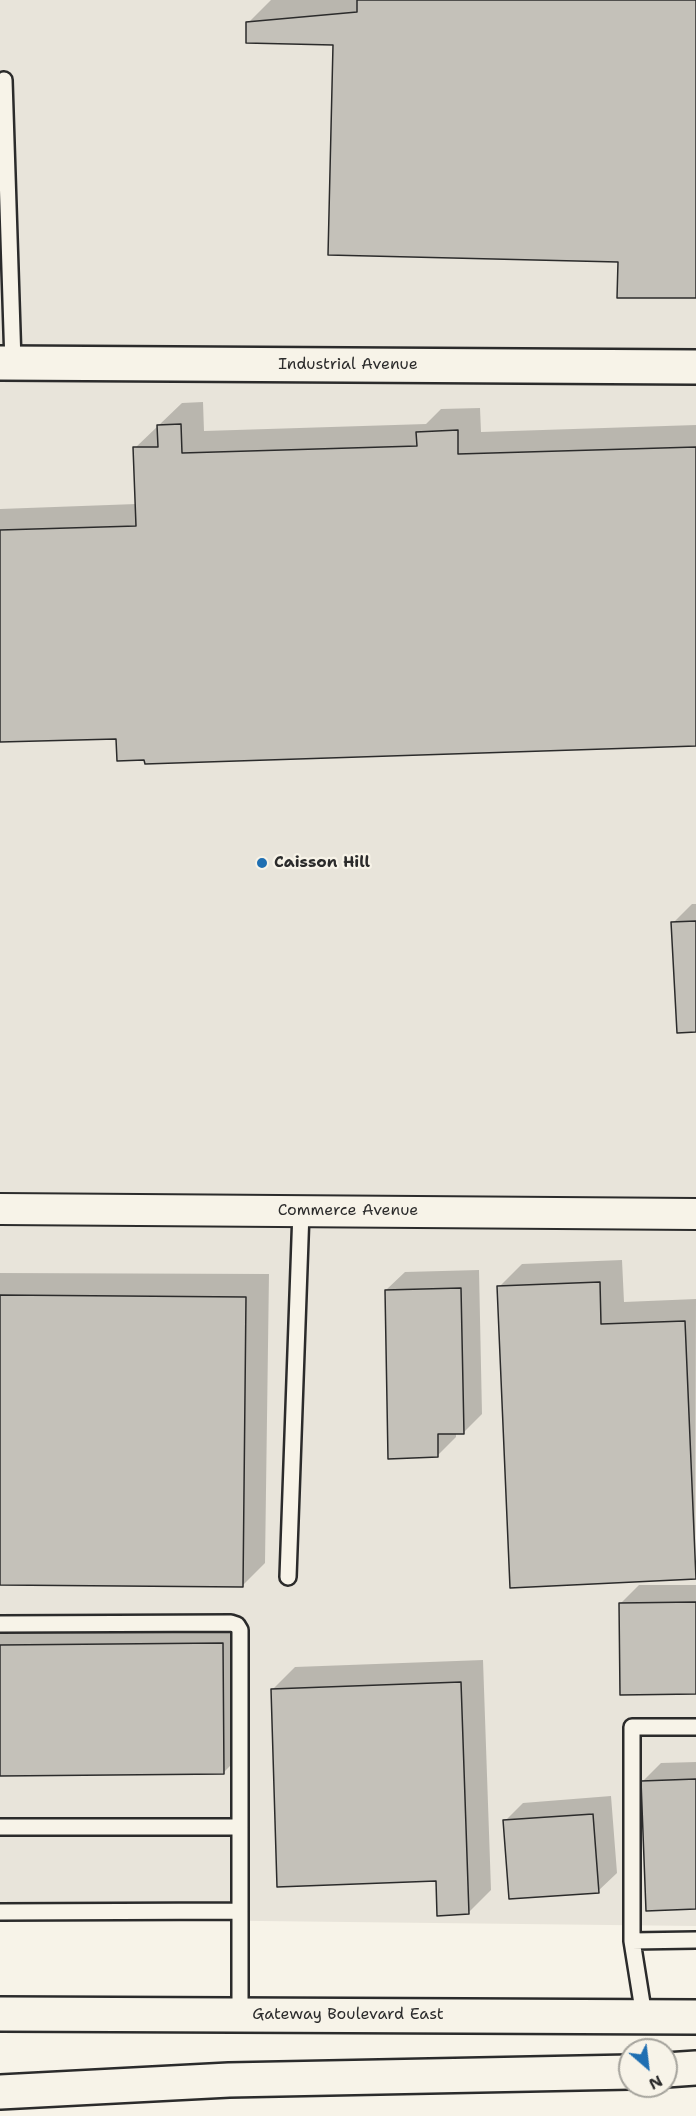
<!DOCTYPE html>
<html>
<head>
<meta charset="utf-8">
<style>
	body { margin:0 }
	#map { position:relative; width:696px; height:2116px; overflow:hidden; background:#f7f3e8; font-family:"Shantell Sans",sans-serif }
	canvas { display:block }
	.north { position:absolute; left:618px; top:2038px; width:60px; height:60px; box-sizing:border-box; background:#f7f3e8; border:2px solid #a5a39c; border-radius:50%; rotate:152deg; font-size:16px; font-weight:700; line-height:24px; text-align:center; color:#2b2b2b }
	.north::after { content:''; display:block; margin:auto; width:21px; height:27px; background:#1f6fb2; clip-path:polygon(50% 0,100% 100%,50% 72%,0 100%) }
</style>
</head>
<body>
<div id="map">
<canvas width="696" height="2116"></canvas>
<div class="north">N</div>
</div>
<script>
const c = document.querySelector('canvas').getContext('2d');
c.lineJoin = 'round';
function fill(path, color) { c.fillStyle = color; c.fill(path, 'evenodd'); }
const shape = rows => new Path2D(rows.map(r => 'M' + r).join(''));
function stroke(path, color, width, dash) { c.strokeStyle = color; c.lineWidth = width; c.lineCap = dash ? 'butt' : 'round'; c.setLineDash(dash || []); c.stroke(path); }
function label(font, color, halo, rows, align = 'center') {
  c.font = font + ' "Shantell Sans",sans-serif'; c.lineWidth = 4.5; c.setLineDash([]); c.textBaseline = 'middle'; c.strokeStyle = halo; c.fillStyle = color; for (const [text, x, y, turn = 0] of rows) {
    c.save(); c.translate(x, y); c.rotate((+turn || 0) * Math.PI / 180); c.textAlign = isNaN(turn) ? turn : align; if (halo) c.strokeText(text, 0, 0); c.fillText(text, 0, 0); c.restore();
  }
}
const built = shape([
	[0,0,696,0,696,1926,0,1918]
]);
const shadow = shape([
	[271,0,696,0,696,296,620,260,335,44,248,23],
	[203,402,204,431,426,424,441,409,480,408,481,432,696,425,696,744,146,759,118,737,0,741,0,509,136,504,135,448,182,403],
	[692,904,696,904,696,1030,673,923],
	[622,1260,624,1302,696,1299,695,1578,499,1287,522,1264],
	[479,1270,482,1414,464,1432,456,1432,456,1437,437,1456,386,1290,405,1272],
	[0,1273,269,1274,265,1563,242,1586,0,1584],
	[639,1585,696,1585,696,1692,621,1603],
	[245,1621,246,1750,223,1773,0,1775,0,1623],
	[483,1660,491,1890,468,1913,272,1690,295,1667],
	[696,1762,696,1907,642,1782,661,1763],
	[611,1796,617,1873,598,1891,505,1821,523,1803]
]);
const building = shape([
	[357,0,696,0,696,298,617,298,618,262,328,255,333,45,246,43,246,22,357,12,357,0],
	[181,424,182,453,417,446,416,432,458,430,458,454,696,447,696,746,145,764,144,760,117,761,116,739,0,742,0,530,136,526,133,447,158,447,157,425,181,424],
	[696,921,696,1032,677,1033,671,922,696,921],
	[600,1282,601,1324,685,1321,696,1579,510,1588,497,1286,600,1282],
	[461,1288,464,1434,438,1434,438,1457,388,1459,385,1290,461,1288],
	[0,1295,246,1297,243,1587,0,1585,0,1295],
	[696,1602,696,1694,620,1695,619,1603,696,1602],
	[223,1643,224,1774,0,1776,0,1645,223,1643],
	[461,1682,469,1914,437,1916,436,1881,277,1887,271,1689,461,1682],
	[696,1779,696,1909,646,1911,641,1781,696,1779],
	[593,1814,599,1893,509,1899,503,1820,593,1814]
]);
const service = shape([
	[4,80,13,363],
	[288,1577,301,1211],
	[0,1624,231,1623,237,1625,240,1630,240,2015],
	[0,1827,240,1827],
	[0,1912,240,1911],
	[632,1941,696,1940],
	[644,2016,632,1941,632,1727,696,1727]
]);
const minor = shape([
	[0,1209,696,1214]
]);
const tertiary = shape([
	[0,363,696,367]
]);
const secondary = shape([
	[0,2014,696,2017]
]);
const motorway = shape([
	[666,2070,696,2068],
	[0,2092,229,2080,630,2072]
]);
const markers = [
	[262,863,6,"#1f6fb2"]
];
const streetNames = [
	["Industrial Avenue",348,365],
	["Commerce Avenue",348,1211],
	["Gateway Boulevard East",348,2015]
];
const poiNames = [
	["Caisson Hill",274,863]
];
fill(built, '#e8e4da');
fill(shadow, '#0003');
fill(building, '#c4c1b9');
stroke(building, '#2b2b2b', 1.5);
stroke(service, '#2b2b2b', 20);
stroke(minor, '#2b2b2b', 34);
stroke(tertiary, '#2b2b2b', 38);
stroke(secondary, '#2b2b2b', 38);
stroke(motorway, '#2b2b2b', 38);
stroke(service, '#f7f3e8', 15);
stroke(minor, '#f7f3e8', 30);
stroke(tertiary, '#f7f3e8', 33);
stroke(secondary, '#f7f3e8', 33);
stroke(motorway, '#f7f3e8', 33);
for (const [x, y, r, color] of markers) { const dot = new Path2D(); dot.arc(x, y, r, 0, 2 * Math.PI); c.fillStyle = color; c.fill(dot); stroke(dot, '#f7f3e8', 2); }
label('16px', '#2b2b2b', '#f7f3e8', streetNames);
label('bold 16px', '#2b2b2b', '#f7f3e8', poiNames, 'left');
</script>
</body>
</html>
